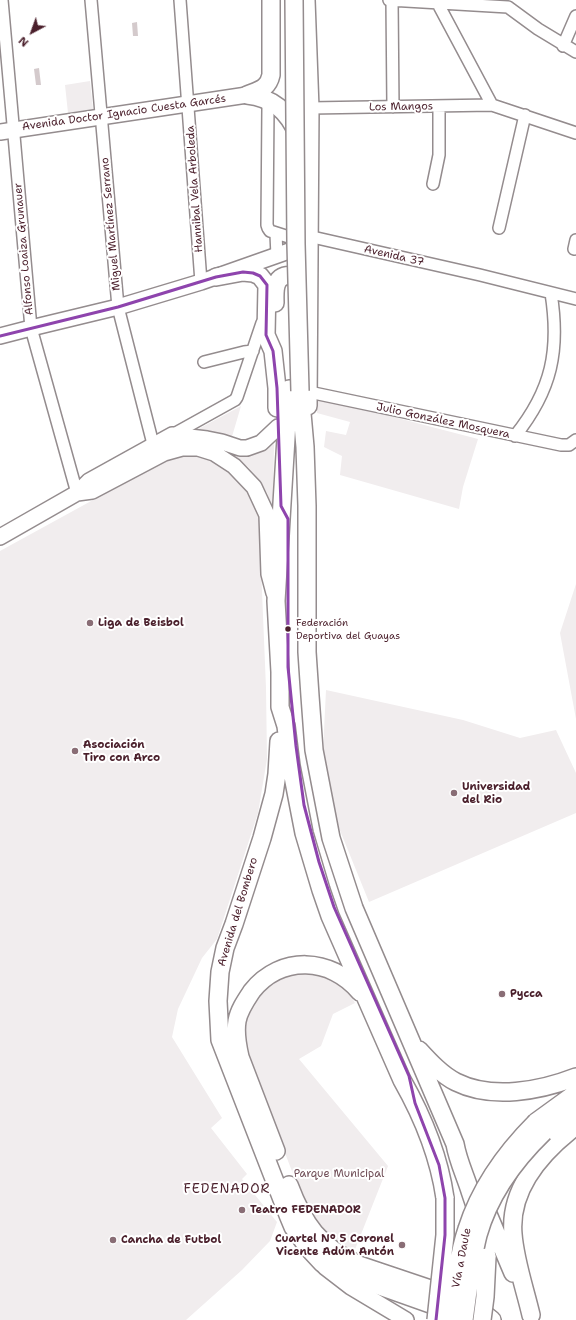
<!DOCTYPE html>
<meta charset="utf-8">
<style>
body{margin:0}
#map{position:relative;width:576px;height:1320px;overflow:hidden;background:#fff;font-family:"Shantell Sans",sans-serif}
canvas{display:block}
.north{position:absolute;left:12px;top:12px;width:40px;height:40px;-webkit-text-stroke:3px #fff;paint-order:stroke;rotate:221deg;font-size:11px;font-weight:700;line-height:16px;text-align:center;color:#4a1f2b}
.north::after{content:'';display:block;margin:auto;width:14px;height:18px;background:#4a1f2b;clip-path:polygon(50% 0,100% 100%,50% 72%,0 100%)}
</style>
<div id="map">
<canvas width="576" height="1320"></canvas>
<div class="north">N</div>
</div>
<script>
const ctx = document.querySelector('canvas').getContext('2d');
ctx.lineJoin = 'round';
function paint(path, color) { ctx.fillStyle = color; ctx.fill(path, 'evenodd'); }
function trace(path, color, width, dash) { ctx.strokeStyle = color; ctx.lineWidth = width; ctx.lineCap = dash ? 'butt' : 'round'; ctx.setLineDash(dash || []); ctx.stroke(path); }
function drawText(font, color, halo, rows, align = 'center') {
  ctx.font = font + ' "Shantell Sans",sans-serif'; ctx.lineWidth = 4; ctx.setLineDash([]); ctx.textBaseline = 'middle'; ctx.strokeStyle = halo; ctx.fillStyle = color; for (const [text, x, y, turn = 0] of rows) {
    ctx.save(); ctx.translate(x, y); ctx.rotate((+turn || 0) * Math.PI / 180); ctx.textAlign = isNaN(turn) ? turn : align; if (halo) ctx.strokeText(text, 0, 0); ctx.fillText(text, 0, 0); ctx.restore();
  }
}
paint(new Path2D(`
 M90,81L93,109L68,113L65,85Z
 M317,397L478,439L463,487L459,509L340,475L342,456L324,447L326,431L346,435L350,422L317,413Z
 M241,406L231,440L191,433Z
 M274,444L273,511L267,493L259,480L248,467L223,450L247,454L261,452Z
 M197,454L228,470L242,481L252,498L259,519L266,688L267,759L258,813L217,939L202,958L178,1009L172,1037L222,1118L211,1128L247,1174L242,1179L277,1222L270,1241L242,1270L186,1320H0V551L175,455Z
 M576,584V719L560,633Z
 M326,690L463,720L520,738L556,730L576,773V813L369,902L339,828L323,751Z
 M299,973L325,976L348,991L355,1003L333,1014L321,1046L299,1059L388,1166L354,1252L324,1235L306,1208L243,1043L245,1023L256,1000L275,981Z`), '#f1edee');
paint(new Path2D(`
 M137,22L138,36H133L132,23Z
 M39,68L41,85H36L34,69Z`), '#d4cacc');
const street = new Path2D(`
 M2,0L31,328L77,493
 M91,0L118,307L153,444
 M180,0L201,282
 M389,0L508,7L538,29L576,52
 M392,0L393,107
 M437,2L492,105L576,133
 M563,46L576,16
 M268,107L267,225L268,228L270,231L292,238
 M310,108L492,105
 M433,184L439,155V106
 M499,228L525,115
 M276,234L277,256
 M308,236L480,275L576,299
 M574,249L576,240
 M204,362L244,352L253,351
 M309,392L561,445H569L576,440
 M172,435L235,400L237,397L262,323
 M515,436C552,390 560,350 551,293`);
const secondary = new Path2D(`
 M0,132L247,95
 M0,336L31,328L118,307L201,282L289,251L304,239
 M77,493L92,491L164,453L182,448H198L214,453L234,466L254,487L267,515L269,574L274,593
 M0,537L77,493L89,481L172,435L207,439L222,442L240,448H247L261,443L278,427
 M325,1267L351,1287L406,1320`);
const primary = new Path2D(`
 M306,0L310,108L308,406
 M247,95C259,90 268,89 271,75V0
 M247,95C273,98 288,111 298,135
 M216,277L243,272L253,273L260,276L267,285L266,335L273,351L277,388V408
 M275,303C275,297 274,287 278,281C284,271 302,276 308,285
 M289,389L276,601L280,672V707L286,726L291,766L304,833L321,890L330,916L402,1080C423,1117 439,1156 445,1198
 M300,391L305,447L307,506V652L310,696L314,750L331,838L354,908L455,1144C458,1161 465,1175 470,1191C478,1213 484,1234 487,1257
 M279,741L277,774L274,794L262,838L234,924L225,948L220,972L218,1001L220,1040L288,1215L293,1227L309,1249L322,1263L357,1278L450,1311
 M419,1050C430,1062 442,1075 456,1082C492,1100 540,1091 576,1077
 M536,1122L576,1093
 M544,1132L556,1122L576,1109
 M276,1151L240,1057C237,1044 235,1033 237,1021C239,1010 246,1000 252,991C281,955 331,957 360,992
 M289,1185C304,1225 319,1246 359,1265L463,1300L477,1308L492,1320
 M485,1207L513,1273
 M531,1315C525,1289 515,1261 513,1234C509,1188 542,1152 576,1126`);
trace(street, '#948c8e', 14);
trace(secondary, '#948c8e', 18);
trace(primary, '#948c8e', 20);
trace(street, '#fff', 11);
trace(secondary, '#fff', 15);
trace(primary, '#fff', 17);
const primaryBridge = new Path2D(`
 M294,0L296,244L300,391
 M436,1320L445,1235V1198
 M452,1320C455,1290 457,1258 467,1229C480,1188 505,1153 536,1122
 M464,1320C468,1292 471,1263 478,1235C489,1196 515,1160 544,1132
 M482,1320L485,1297L487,1257`);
trace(primaryBridge, '#948c8e', 20, []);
trace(primaryBridge, '#fff', 17);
trace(new Path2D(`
 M0,336L118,307L216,277L243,272L253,273L260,276L267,285L266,335L273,351L277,388L281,506L288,519V667L296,746L304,805L319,862L334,907L409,1076L415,1103L439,1165L445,1198V1235L436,1320`), '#8e44ad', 3);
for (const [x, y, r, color] of [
 [90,623,4,"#896d75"],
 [288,629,3.5,"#4a1f2b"],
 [75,751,4,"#896d75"],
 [454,793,4,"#896d75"],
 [502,994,4,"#896d75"],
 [242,1210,4,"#896d75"],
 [113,1240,4,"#896d75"],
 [402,1245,4,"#896d75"]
]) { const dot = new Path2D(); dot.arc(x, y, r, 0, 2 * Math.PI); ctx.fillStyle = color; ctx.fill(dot); trace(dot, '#fff', 1.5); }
drawText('10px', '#4a1f2b', '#fff', [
 ["Federación",296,623],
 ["Deportiva del Guayas",296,636]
], 'left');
drawText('11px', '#4a1f2b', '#fff', [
 ["Los Mangos",401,107,-1],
 ["Avenida Doctor Ignacio Cuesta Garcés",124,113,-8],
 ["Hannibal Vela Arboleda",195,189,-94],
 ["Miguel Martínez Serrano",111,224,-95],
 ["Alfonso Loaiza Grunauer",24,249,-95],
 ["Avenida 37",394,256,13],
 ["Julio González Mosquera",443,421,12],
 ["Avenida del Bombero",238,912,-73],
 ["Vía a Daule",462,1258,-79]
]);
drawText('bold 11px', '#4a1f2b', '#fff', [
 ["Liga de Beisbol",98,623],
 ["Asociación",83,745],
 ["Tiro con Arco",83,758],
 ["Universidad",462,787],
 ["del Rio",462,800],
 ["Pycca",510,994],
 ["Teatro FEDENADOR",250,1210],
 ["Cuartel Nº 5 Coronel",394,1239,"right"],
 ["Vicente Adúm Antón",394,1252,"right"],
 ["Cancha de Futbol",121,1240]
], 'left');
drawText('11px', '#714f58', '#fff', [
 ["Parque Municipal",339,1174]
]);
ctx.letterSpacing = '1px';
drawText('13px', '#4a1f2b', '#fff', [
 ["FEDENADOR",227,1190]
]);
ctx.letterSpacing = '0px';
</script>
